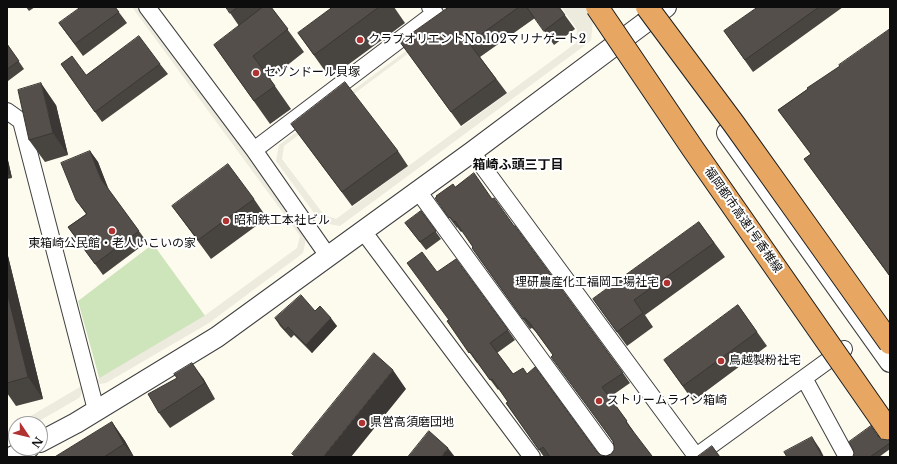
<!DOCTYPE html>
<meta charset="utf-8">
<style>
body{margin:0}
#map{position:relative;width:897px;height:464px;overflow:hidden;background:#fdfbee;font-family:"Libre Baskerville",serif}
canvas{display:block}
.frame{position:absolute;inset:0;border:8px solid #0d0d0d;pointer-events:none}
.north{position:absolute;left:8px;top:416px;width:40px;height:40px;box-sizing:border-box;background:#fff;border:1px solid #9e9e9e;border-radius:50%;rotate:125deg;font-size:11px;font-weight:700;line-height:16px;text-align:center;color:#0d0d0d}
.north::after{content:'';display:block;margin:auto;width:14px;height:18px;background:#b03331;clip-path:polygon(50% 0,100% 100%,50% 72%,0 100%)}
</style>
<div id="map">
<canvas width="897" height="464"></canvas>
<div class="frame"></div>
<div class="north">N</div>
</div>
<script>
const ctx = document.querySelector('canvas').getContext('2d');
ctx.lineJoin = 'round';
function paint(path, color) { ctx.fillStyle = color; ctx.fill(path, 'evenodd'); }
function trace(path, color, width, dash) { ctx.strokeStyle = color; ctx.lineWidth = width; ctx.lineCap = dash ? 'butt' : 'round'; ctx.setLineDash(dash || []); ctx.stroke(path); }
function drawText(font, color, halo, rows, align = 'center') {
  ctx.font = font + ' "Libre Baskerville","Noto Sans JP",serif'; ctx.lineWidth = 4; ctx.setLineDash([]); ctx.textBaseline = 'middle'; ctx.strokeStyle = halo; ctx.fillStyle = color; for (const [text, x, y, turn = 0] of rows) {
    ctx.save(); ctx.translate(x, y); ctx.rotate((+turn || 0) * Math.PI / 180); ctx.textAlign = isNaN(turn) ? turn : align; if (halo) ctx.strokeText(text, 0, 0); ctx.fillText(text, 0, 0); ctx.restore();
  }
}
paint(new Path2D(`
 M153,244L206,317L100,381L78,301Z`), '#cee5bb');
paint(new Path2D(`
 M132,7H140L306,233V239L303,253L209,323L106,383L100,384L96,380L204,316L297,248L300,236Z
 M439,7H443L453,20L284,146L282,159L324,215L336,219L576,43L577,29L561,7H587L593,20L591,40L588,43L340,226L324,223L320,221L276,161L279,145L448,20Z
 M80,387L82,389L81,395L79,398L34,424H17Z`), '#edeade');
const minor = new Path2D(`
 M147,7L254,150L328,256
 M7,111L21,121L96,410
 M254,150L435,13L430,7
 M472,152L696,456
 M418,191L612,457
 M363,231L532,457
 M804,378L847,457
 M695,457L844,349`);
const tertiary = new Path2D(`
 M727,133L890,362
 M40,442L76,423L217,337L472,152L666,7
 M12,457L29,448`);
trace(minor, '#404040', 18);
trace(tertiary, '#404040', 22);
trace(minor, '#fff', 16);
trace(tertiary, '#fff', 20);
const motorwayBridge = new Path2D(`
 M597,7L693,149L890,432
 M647,7L734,124L789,201L890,343`);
trace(motorwayBridge, '#1e1e1e', 24, []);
trace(motorwayBridge, '#e7a762', 22);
paint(new Path2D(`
 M26,7H35L29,11Z
 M115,7L127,23L83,56L59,23Z
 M226,7H271L304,52L270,79L291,109L270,124L214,45L239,26Z
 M333,7H394L405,23L330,78L298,33Z
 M449,7H559L575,29L554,45L535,18L480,57L507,93L461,126L400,42Z
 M758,7H843L753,72L724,31Z
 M890,29V277L804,159L811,154L778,110L840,66Z
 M7,44L24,69L8,81L7,79Z
 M61,64L86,75L160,64L168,74L102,122Z
 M56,105L68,155L45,162L29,140Z
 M291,124L398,151L408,166L352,206Z
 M90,151L98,162L108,189L147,242L103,275L68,227L86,214L76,200Z
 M7,156L12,178L7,179Z
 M455,187L492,199L514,226L623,373L630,383L610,397L634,432H633L652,457H544L506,403L508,402L499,389L498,390L477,362V363L447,321L449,320L437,272L508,330L515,340L497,353L513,374H527L597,452L601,455L606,456L611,454L614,450V446L613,442L553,355L536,332L532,328L530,329L479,258L473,247L463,231L461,232L457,227V228L442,208L437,197Z
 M254,199L267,218L211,259L172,206Z
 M421,211L441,239L426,250L405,223Z
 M699,222L725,257L645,315L653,327L627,346L593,299Z
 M7,252L43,399L16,406L7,393Z
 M738,305L767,346L693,401L664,360Z
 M315,311L337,326L312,353L294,335L291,338L280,326L275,318Z
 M203,378L215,399L170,428L159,413Z
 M112,422L125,441L134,457H55Z
 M877,435L881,439L888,440L890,439V449L879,457H853Z`), '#484440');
paint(new Path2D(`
 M41,83L56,105L68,155L53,133Z
 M90,151L98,162L109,190L101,179Z
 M7,156L12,178L9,174L7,165Z
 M7,252L43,399L28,377L7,292Z
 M331,318L337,326L312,353L306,345Z
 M192,363L203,378L215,399L205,383Z
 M393,370L406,389L351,457H323Z
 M112,422L125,441L134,457L124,444Z
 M812,437L820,449L824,457H822Z
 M448,448L455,457H441Z`), '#3b3734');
const building = new Path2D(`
 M81,7H115L119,12L75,44L59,23Z
 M226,7H238L230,13Z
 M263,7H271L288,29L253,56L275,86L254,101L214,45Z
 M333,7H379L314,55L298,33Z
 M449,7H519L469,43L496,79L451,112L400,42Z
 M527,7H559L565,15L544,31Z
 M758,7H819L745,60L724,31Z
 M890,29V276L804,159L811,154L778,110L808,89L807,88L840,66L839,65Z
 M139,36L160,64L95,112L61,64L72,56L86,75Z
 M7,44L19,61L7,69Z
 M345,82L398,151L342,192L291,124Z
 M41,83L53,133L29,140L18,90Z
 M90,151L101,179L139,231L95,264L68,227L87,214L76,200L61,163Z
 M228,164L254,199L198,240L172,206Z
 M7,165L9,174H7Z
 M474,173L492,199L494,198L514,226H515L623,373L602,387L627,421L626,422L652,456L651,457H550L543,447L539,450L506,403L508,402L492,379L490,380L470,352L469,353L447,321L449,320L407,263L422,252L437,272L456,259L508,330L490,343L513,374L523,368L527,374L535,367L597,452L601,455L606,456L611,454L614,450V446L613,441L551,357L553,355L529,322L525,318L523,319L472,248L473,247L455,221L454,222L450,217L449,218L435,198L437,197L436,196L453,184L455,187Z
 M421,211L436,231L420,242L405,223Z
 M699,222L714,243L634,300L643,313L617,332L593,299Z
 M7,292L28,377L7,383Z
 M301,295L315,311L320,306L331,318L306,345L288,327L285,330L275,318Z
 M738,305L757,332L683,386L664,360Z
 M374,353L393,370L323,457H296L292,454Z
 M192,363L205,383L159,413L148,394L177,378L174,374Z
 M112,422L124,444L104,457H55Z
 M871,426L877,435L881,439L888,440L890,439V443L870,457H853V456L854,453L853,449L849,442Z
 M429,431L448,448L441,457H408Z
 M812,437L822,457H787L784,452Z
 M712,446L720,457H697Z`);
paint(building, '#544f4a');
trace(building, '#3b3734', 1);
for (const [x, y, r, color] of [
 [360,40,4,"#b03331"],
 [256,73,4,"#b03331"],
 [226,221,4,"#b03331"],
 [112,231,4,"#b03331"],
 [667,283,4,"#b03331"],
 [721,361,4,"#b03331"],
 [599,401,4,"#b03331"],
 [362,423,4,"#b03331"]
]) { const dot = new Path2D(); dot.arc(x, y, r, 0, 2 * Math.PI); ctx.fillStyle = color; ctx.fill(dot); trace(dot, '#fff', 1.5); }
drawText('12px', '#0d0d0d', '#fff', [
 ["クラブオリエントNo.102マリナゲート2",368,40],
 ["セゾンドール貝塚",264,73],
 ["昭和鉄工本社ビル",234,221],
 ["東箱崎公民館・老人いこいの家",112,244,"center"],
 ["理研農産化工福岡工場社宅",659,283,"right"],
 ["鳥越製粉社宅",729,361],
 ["ストリームライン箱崎",607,401],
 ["県営高須磨団地",370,423]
], 'left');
drawText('12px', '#0d0d0d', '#fff', [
 ["福岡都市高速1号香椎線",743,220,55]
]);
drawText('bold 13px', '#0d0d0d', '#fff', [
 ["箱崎ふ頭三丁目",518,165]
]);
</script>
